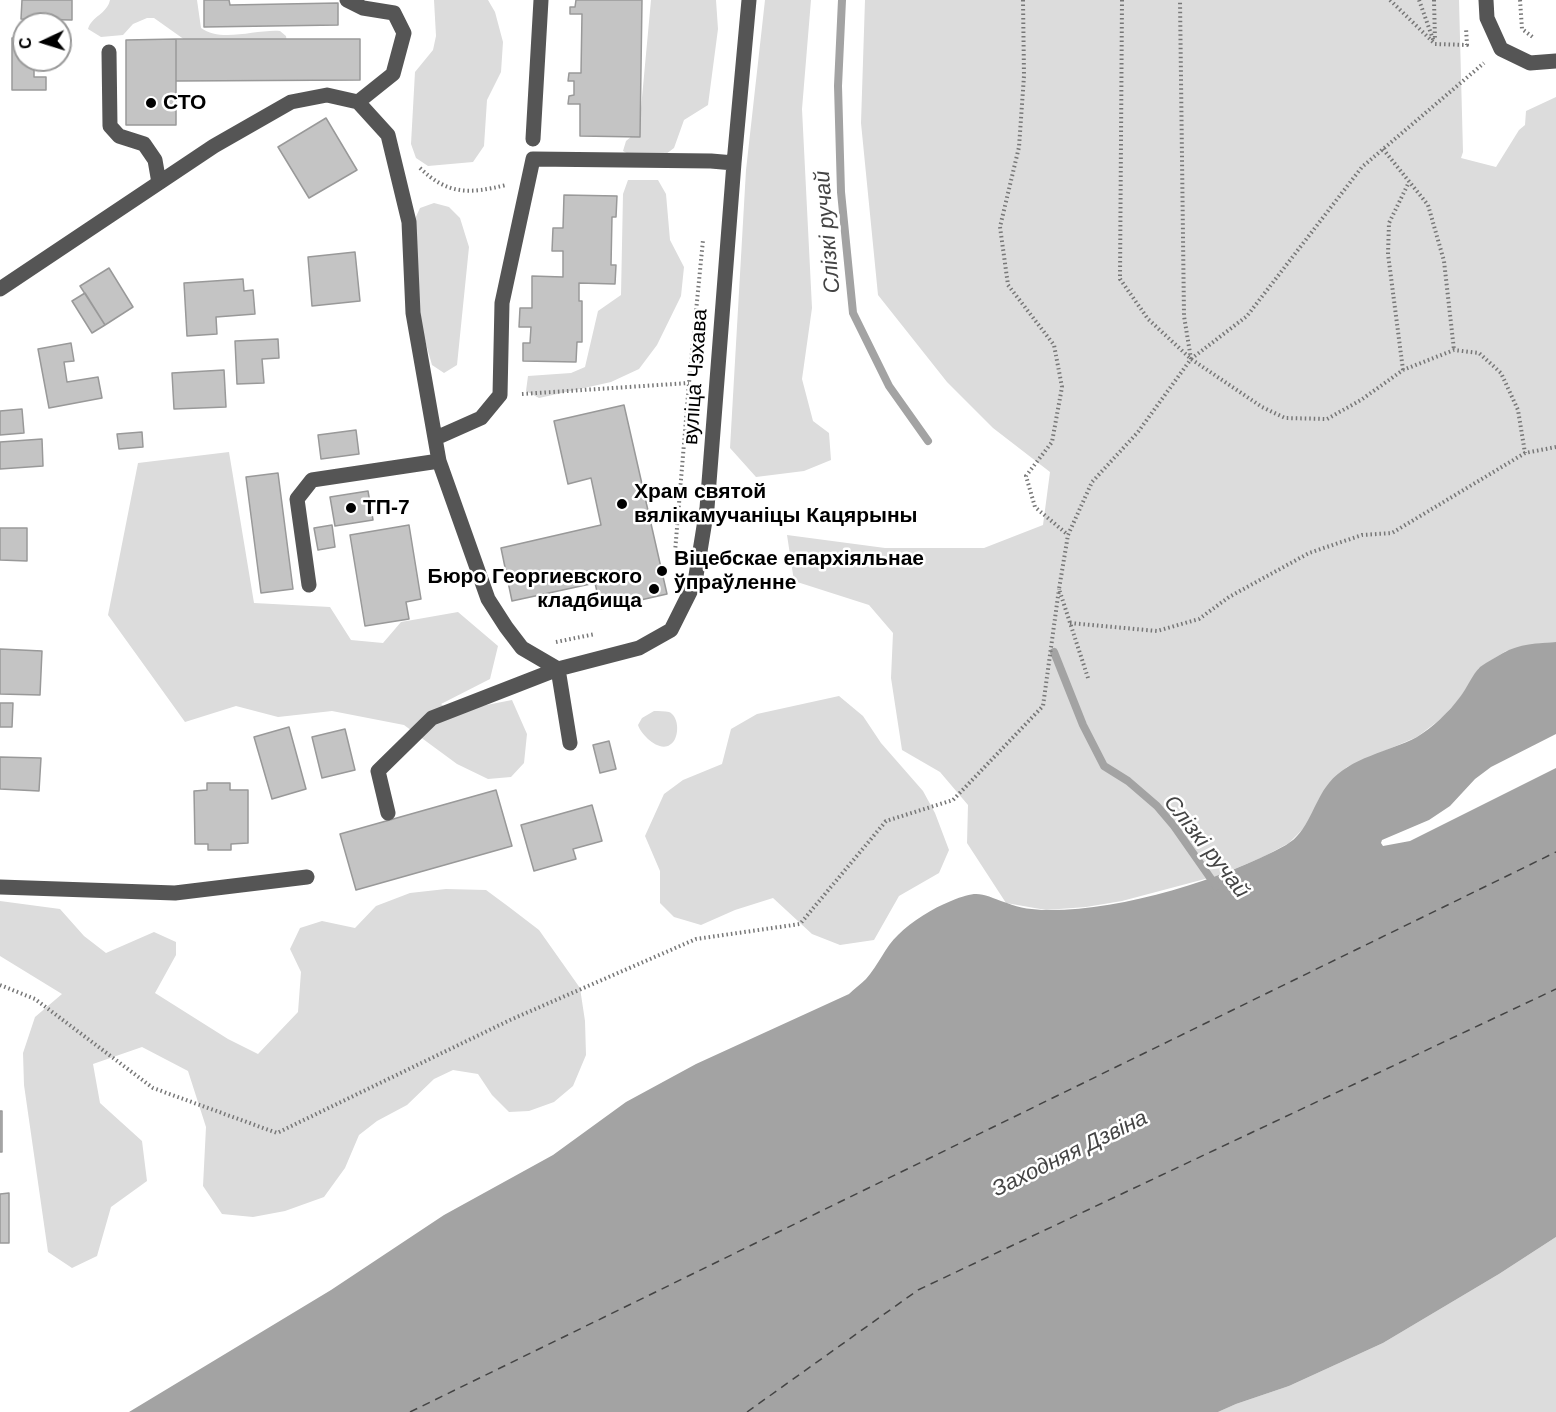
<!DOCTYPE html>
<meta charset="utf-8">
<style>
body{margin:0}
#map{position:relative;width:1556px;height:1412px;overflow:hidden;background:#fff;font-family:Arial,sans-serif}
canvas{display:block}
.north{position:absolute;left:12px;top:12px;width:60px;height:60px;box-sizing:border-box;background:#fff;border:2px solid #999;border-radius:50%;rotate:266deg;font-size:16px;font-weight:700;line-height:24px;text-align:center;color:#000}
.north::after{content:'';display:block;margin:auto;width:21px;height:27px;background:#000;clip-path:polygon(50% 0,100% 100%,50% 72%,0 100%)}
</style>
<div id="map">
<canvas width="1556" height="1412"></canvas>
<div class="north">С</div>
</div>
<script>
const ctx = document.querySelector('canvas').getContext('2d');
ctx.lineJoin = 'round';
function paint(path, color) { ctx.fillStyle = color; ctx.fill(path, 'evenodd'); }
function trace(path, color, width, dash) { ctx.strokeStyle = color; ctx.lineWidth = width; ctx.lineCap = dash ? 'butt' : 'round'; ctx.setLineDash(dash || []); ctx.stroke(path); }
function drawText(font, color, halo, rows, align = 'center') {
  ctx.font = font + ' Arial,sans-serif'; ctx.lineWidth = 5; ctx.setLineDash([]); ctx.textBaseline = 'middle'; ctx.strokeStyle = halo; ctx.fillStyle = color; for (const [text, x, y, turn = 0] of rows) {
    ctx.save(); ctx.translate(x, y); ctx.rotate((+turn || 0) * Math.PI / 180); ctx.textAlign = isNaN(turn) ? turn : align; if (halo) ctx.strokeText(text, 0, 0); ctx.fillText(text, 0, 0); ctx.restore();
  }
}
paint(new Path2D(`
 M110,0H197L201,28C221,43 257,29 280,31L286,36L288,51L185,40L154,18H147L133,24L123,35L101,37L88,29C92,16 107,14 110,0Z
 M434,0H488L495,12L503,42L501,72L487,100L484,146L473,162L428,166L416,158L411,144L415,72L433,50L436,36Z
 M651,0H716L718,29L708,105L684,120L674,148L662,157L636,158L623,151L626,141L639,130Z
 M765,0H811L802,109L812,308L802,379L813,421L829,433L831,460L804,471L756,477L730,448L746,170Z
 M865,0H1459L1463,152L1461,158L1496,167L1519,130L1525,125L1526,111L1556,97V642L1535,644L1506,651L1479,668L1460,698L1442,718L1417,737L1347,767L1319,799L1307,825L1289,843L1263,857L1220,875L1122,901L1086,907L1046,910L1006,903L967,843L968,805L940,772L902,750L891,678L893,633L869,605L794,581L787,535L885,548H984L1043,525L1050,472L993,428L947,382L878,295L861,123Z
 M628,180H658L666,194L670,240L684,267L681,296L657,345L639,369L611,382L539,398L526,391L528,376L571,373L585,367L598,311L621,295L623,194Z
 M434,203L449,207L460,218L469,247L457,365L444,373L432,365L420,323L414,221L420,208Z
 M229,452L254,603L330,607L351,640L383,643L401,622L458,612L498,646L490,679L441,704L451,712L512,700L527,734L524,763L511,777L488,779L457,764L404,725L332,711L278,717L236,706L185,722L108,615L138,463Z
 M839,696L863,716L881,743L923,791L935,813L949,850L939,873L899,896L874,940L840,945L812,934L773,898L735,910L701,925L674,917L660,903V871L645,836L664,794L683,780L722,764L731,729L757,714Z
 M654,711C659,711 665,711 669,712C678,716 679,731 675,739C665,758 642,737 638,725L642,718Z
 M446,889L486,890L509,907L539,930L580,988L585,1021L586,1055L573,1086L554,1102L529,1111L509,1112L492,1095L478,1074L453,1070L434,1079L407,1105L377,1121L359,1135L345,1168L324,1197L285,1211L253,1217L222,1214L203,1186L206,1127L188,1071L142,1047L93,1064L100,1103L142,1141L147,1181L111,1207L97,1256L72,1268L48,1252L24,1085L23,1053L35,1017L62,994L0,956V901L60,909L84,936L106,953L154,932L176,942V955L155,993L228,1039L258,1054L298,1012L301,972L290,949L300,928L322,921L355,928L376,906L410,893Z
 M1556,1237V1412H1218L1236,1404L1289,1386L1383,1343L1499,1274Z`), '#dcdcdc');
paint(new Path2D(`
 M1556,642V734L1491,767L1475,779L1450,806L1429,820L1382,840L1381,843L1383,846L1410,841L1556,768V1237L1499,1274L1383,1343L1289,1386L1236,1404L1218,1412H129L331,1290L444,1215L553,1155L626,1102L696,1064L849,994C854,989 861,984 866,979C878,966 885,947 898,935C912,921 933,908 951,901C979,889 981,894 1007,903C1019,908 1034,910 1047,910C1120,911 1222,880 1286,845C1309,832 1313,802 1329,783C1350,757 1389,752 1417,737C1433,727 1449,712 1460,697C1467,688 1472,675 1480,667C1487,662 1496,657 1503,653C1518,644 1539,643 1556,642Z`), '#a3a3a3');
trace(new Path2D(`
 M842,0L838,86L841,192L853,313L889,386L928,441
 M1054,652L1083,725L1104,766L1128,781L1157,806L1174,826L1216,886`), '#a3a3a3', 8);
trace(new Path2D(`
 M410,1412L1556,852
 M747,1412L918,1290L1556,989`), '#444', 1.5, [8, 6]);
const building = new Path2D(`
 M22,0H72V20L21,19Z
 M204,0H229L230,5L338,3V25L204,27Z
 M576,0H642L640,137L580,136V104H568L569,96L574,95V81H568L569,73H581L582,14H570V7H575Z
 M12,38L24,39V60H34V77H46V90H12Z
 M176,39V125H126V40Z
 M176,39H360V80L176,81Z
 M326,118L357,170L309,198L278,147Z
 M564,195L617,196L616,217H612L611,265H616L615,284L579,283V301H582V342H577L576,362L523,361V343H530L531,327H519L520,308H532V276L563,277V251H552L553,228H563Z
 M355,252L360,301L312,306L308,257Z
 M109,268L133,307L105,325L80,286Z
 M243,279L244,291L253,290L255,314L216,317L217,334L187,336L184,283Z
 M85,293L105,325L92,333L72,301Z
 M278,339L279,358L262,359L264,383L237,384L235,341Z
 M71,343L74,361L64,362L67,382L98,377L102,398L49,408L38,349Z
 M224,370L226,407L174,409L172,373Z
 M624,405L667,594L601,609L595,583L512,601L501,548L601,525L591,478L568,484L554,421Z
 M22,409L24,433L0,435V411Z
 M356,430L359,454L321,459L318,435Z
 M142,432L143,447L119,449L117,434Z
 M42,439L43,466L0,469V442Z
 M278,473L293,589L261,593L246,477Z
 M368,491L373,520L335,526L330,497Z
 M332,525L335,547L318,550L314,528Z
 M409,525L421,599L406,602L409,619L365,626L350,535Z
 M0,528H27V561L0,560Z
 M0,649L42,651L40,695L0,694Z
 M0,703H13L12,727H0Z
 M289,727L306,789L272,799L254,737Z
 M345,729L355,770L322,778L312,737Z
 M609,741L616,769L600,773L593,745Z
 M0,757L41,758L39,791L0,789Z
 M207,783H230V790H248V843L231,844V850H208V844H195L194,791L207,790Z
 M496,790L512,846L356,890L340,834Z
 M592,805L602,841L573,849L576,859L534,871L521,825Z
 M0,1111H2V1152H0Z
 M9,1193V1243H0V1194Z`);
paint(building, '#c4c4c4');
trace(building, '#999', 1.5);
trace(new Path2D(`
 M1023,0L1024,76L1019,147L1000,227L1008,285L1054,345L1062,387L1052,442L1026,476L1035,507L1068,535
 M1122,0L1120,279L1148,319L1191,359L1262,407L1285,418L1327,419L1361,400L1403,370L1454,350L1479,353L1501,373L1518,410L1525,453
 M1390,0L1435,44L1467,45L1466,28
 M1419,0L1434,42
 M1434,0L1435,40
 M1520,0L1522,29L1534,38
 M1383,149L1428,205L1444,261L1454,350
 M420,168C448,195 469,194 506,185
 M1191,359L1247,316L1362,167L1484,63
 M1403,370L1388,254L1389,223L1409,182
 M522,394L689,383
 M675,552L689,383L703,240
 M1070,623L1157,631L1199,619L1229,597L1309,553L1362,535L1392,533L1525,453L1556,447
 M556,642L595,634
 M1088,678L1059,589L1068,535L1092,482L1138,432L1191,359L1184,316L1180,0
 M0,985L35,999L153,1088L277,1133L510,1020L696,939L800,924L886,821L953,800L1043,706L1059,589`), '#777', 4, [1.5, 3]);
trace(new Path2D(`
 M347,0L363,8L394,13L404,33L393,74L358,102
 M1486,0L1487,18L1501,49L1530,63L1556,61
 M109,52L110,126L119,136L144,144L155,160L159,183
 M358,102L388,135L409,222L413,313L439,461L488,599L506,627L522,648L558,669
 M533,139L541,0
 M0,289L214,146L291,102L327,95L358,102
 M436,438L481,418L500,395L502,303L533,159L711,161L734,163
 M309,585L297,499L312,480L439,461
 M558,669L570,743
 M388,813L378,771L432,718L558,669L639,648L671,630L695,582L707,508L734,163L749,0
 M0,887L175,893L307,877`), '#555', 15);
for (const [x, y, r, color] of [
 [151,103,6,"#000"],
 [622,504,6,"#000"],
 [351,508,6,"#000"],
 [662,571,6,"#000"],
 [654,589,6,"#000"]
]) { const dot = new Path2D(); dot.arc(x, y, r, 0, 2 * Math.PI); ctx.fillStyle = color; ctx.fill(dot); trace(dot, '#fff', 2); }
drawText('bold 21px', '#000', '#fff', [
 ["СТО",163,103],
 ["Храм святой",634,492],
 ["вялікамучаніцы Кацярыны",634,516],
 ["ТП-7",363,508],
 ["Віцебскае епархіяльнае",674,559],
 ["ўпраўленне",674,583],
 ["Бюро Георгиевского",642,577,"right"],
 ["кладбища",642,601,"right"]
], 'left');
drawText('21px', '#000', '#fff', [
 ["вуліца Чэхава",696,377,-86]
]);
drawText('italic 22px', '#444', '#fff', [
 ["Слізкі ручай",828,232,-95],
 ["Слізкі ручай",1206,847,52],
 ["Заходняя Дзвіна",1070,1154,-26]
]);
</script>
